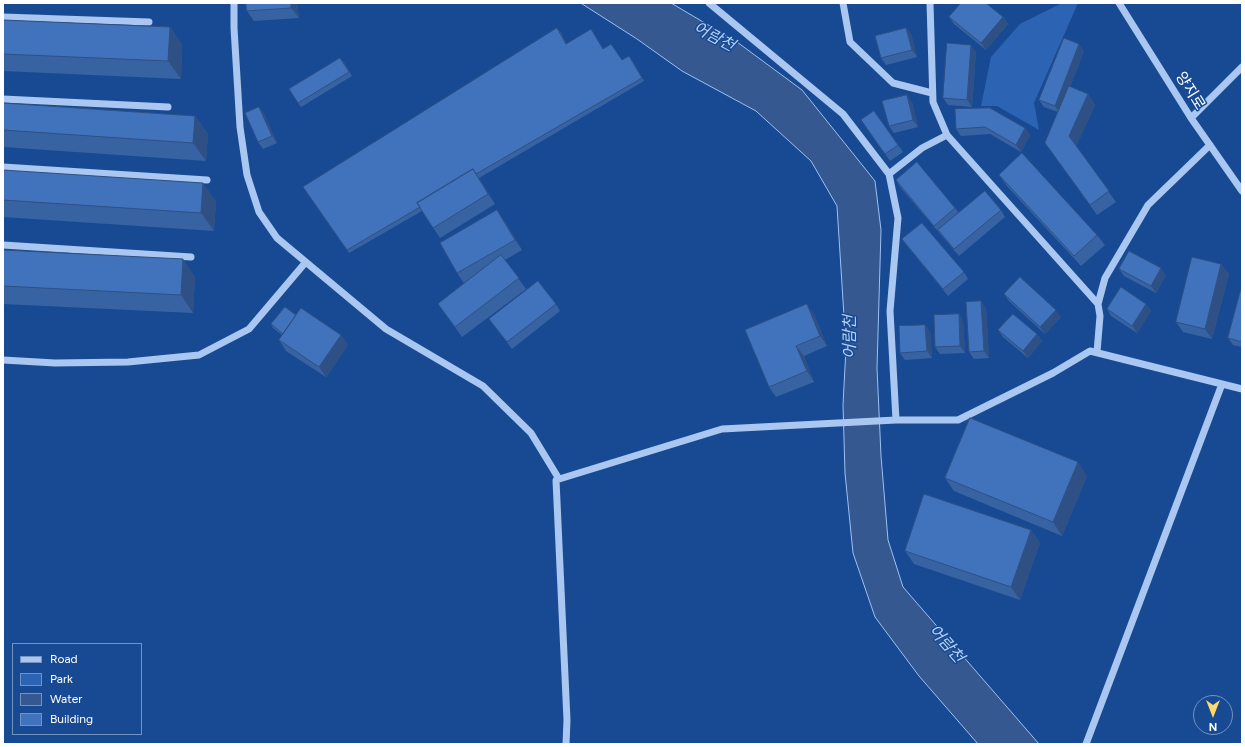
<!DOCTYPE html>
<meta charset="utf-8">
<style>
body{margin:0}
#map{position:relative;width:1245px;height:747px;overflow:hidden;background:#184a94;font-family:Figtree,sans-serif}
canvas{display:block}
.frame{position:absolute;inset:0;border:4px solid #fff;pointer-events:none}
.legend{position:absolute;left:12px;top:643px;width:130px;height:92px;box-sizing:border-box;background:#184a94;border:1px solid #7492bf;margin:0;padding:5px 7px;list-style:none;font-size:12px;color:#fff}
.legend li{display:flex;align-items:center;gap:8px;height:20px}
.legend b{width:20px;border:1px solid #7492bf}
.north{position:absolute;left:1193px;top:695px;width:40px;height:40px;box-sizing:border-box;background:#184a94;border:1px solid #7492bf;border-radius:50%;rotate:180deg;font-size:11px;font-weight:700;line-height:16px;text-align:center;color:#fff}
.north::after{content:'';display:block;margin:auto;width:14px;height:18px;background:#ffd968;clip-path:polygon(50% 0,100% 100%,50% 72%,0 100%)}
</style>
<div id="map">
<canvas width="1245" height="747"></canvas>
<div class="frame"></div>
<ul class="legend">
<li><b style="height:5px;background:#a9c7f0"></b>Road</li>
<li><b style="height:11px;background:#2c63b3"></b>Park</li>
<li><b style="height:11px;background:#34588f"></b>Water</li>
<li><b style="height:11px;background:#4173bc"></b>Building</li>
</ul>
<div class="north">N</div>
</div>
<script>
const ctx = document.querySelector('canvas').getContext('2d');
ctx.lineJoin = 'round';
function paint(path, color) { ctx.fillStyle = color; ctx.fill(path, 'evenodd'); }
function trace(path, color, width, dash) { ctx.strokeStyle = color; ctx.lineWidth = width; ctx.lineCap = dash ? 'butt' : 'round'; ctx.setLineDash(dash || []); ctx.stroke(path); }
function drawText(font, color, halo, rows, align = 'center') {
  ctx.font = font + ' Figtree,"Noto Sans KR",sans-serif'; ctx.lineWidth = 3; ctx.setLineDash([]); ctx.textBaseline = 'middle'; ctx.strokeStyle = halo; ctx.fillStyle = color; for (const [text, x, y, turn = 0] of rows) {
    ctx.save(); ctx.translate(x, y); ctx.rotate((+turn || 0) * Math.PI / 180); ctx.textAlign = isNaN(turn) ? turn : align; if (halo) ctx.strokeText(text, 0, 0); ctx.fillText(text, 0, 0); ctx.restore();
  }
}
paint(new Path2D(`
 M1062,3H1078L1034,103L1039,130L997,106H981L991,57L1020,24Z`), '#2c63b3');
const water = new Path2D(`
 M581,3H671L737,42L802,90L875,181L881,230L877,368L881,456L888,540L903,587L1039,744H978L919,676L875,617L853,553L845,473L843,405L846,348L837,206L811,161L756,111L682,71L637,39Z`);
paint(water, '#34588f');
trace(water, '#9cc1f3', 1);
trace(new Path2D(`
 M234,3V28L240,127L247,175L259,212L277,238L386,329L483,386L531,433L559,479
 M709,3L843,114L889,174L898,218L890,311L896,420
 M843,3L850,42L893,83L932,93
 M930,3L933,102L947,135L1098,304
 M1119,3L1191,118L1242,191
 M3,17L149,22
 M3,99L168,107
 M1191,118L1242,67
 M3,167L207,180
 M889,174L922,148L947,135
 M3,245L191,257
 M1097,352L1100,316L1098,304L1105,278L1148,205L1210,145
 M3,360L55,363L128,362L199,355L249,329L305,263
 M566,744L567,720L556,480L722,429L896,420H958L1053,373L1090,351L1242,389
 M1086,744L1222,384`), '#a9c7f0', 7);
paint(new Path2D(`
 M246,3H297L299,18L254,21L247,11Z
 M949,17H1003L1008,24L986,50L954,24Z
 M3,20L170,27L182,45L181,79L3,71Z
 M906,28L911,34L917,57L886,65L881,58Z
 M560,31L566,43L604,49L622,60H632L644,81L479,178L495,204L440,238L422,211L349,253L303,187Z
 M1084,51L1070,87L1088,94L1095,105L1076,146L1116,202L1097,215L1045,143L1058,112L1044,107L1039,100Z
 M976,52L972,107L948,105L943,98Z
 M343,61L352,76L301,107L298,103Z
 M912,102L918,127L894,133L889,126Z
 M3,103L195,116L208,134L206,161L3,147Z
 M259,107L264,114L277,143L263,149L258,142Z
 M955,109L1025,128L1030,135L1021,152L990,134L961,136L956,129Z
 M874,111L903,152L890,161L861,120Z
 M3,170L216,201L214,231L3,217Z
 M999,175L1097,235L1105,245L1081,266L1006,185Z
 M896,180L955,208L959,213L1001,210L1005,217L959,256L900,187Z
 M504,220L522,250L505,260L526,289L462,337L438,304L464,283L457,273Z
 M902,239L964,272L968,279L948,296L907,246Z
 M3,250L195,277L193,313L3,304Z
 M1221,264L1229,274L1212,339L1183,332L1176,322Z
 M1119,269L1166,275L1156,293L1124,276Z
 M1242,285V347L1233,345L1228,338Z
 M1004,294L1061,317L1045,334L1009,301Z
 M556,304L560,311L512,349L489,319Z
 M1146,304L1151,311L1137,333L1111,316L1107,309Z
 M986,308L989,358L974,359L969,352Z
 M814,314L827,346L804,356L814,382L776,397L769,387Z
 M959,314L963,321L965,353L940,354L935,347Z
 M296,315L341,335L348,345L326,377L286,351L279,340L282,335L273,328L271,324Z
 M925,325L930,332L932,358L905,360L900,353Z
 M998,330L1037,334L1042,341L1028,358L1003,337Z
 M1087,476L1062,536L954,491L945,478Z
 M1031,530L1040,543L1020,600L914,564L905,551Z`), '#3863a2');
paint(new Path2D(`
 M291,3H297L299,18L291,8Z
 M1003,17L1008,24L986,50L981,43Z
 M170,27L182,45L181,79L168,61Z
 M906,28L911,34L917,57L912,50Z
 M1079,44L1084,51L1060,113L1055,106Z
 M971,45L976,52L972,107L967,100Z
 M1088,94L1095,105L1076,147L1069,136Z
 M907,95L912,102L918,127L913,120Z
 M259,107L264,114L277,143L272,136Z
 M195,116L208,134L206,161L193,143Z
 M1025,128L1030,135L1021,152L1016,145Z
 M473,169L480,179L495,204L488,194Z
 M203,183L216,201L214,231L201,213Z
 M497,210L504,220L522,250L515,240Z
 M183,259L195,277L193,313L181,295Z
 M1221,264L1229,274L1212,339L1205,329Z
 M1161,268L1166,275L1156,293L1151,286Z
 M981,301L986,308L989,358L984,351Z
 M807,304L814,314L827,346L820,336Z
 M1146,304L1151,311L1137,333L1132,326Z
 M1056,310L1061,317L1045,334L1040,327Z
 M959,314L963,321L965,353L960,346Z
 M925,325L930,332L932,358L927,351Z
 M1037,334L1042,341L1028,358L1023,351Z
 M341,335L348,345L326,377L319,367Z
 M796,346L804,356L814,382L807,371Z
 M1078,462L1087,476L1062,536L1053,522Z
 M1031,530L1040,543L1020,600L1011,587Z`), '#2e5084');
const building = new Path2D(`
 M246,3H291V8L247,11Z
 M961,3H986L1003,17L981,43L949,17Z
 M3,20L170,27L168,61L3,54Z
 M557,28L566,44L591,29L603,49L611,44L622,60L629,56L642,78L476,174L473,169L417,203L420,207L347,250L303,187Z
 M906,28L912,50L881,58L875,36Z
 M1064,38L1079,44L1055,106L1039,100Z
 M947,43L971,45L967,100L943,98Z
 M340,58L349,72L298,103L289,89Z
 M1069,86L1088,94L1069,136L1109,191L1090,205L1045,143Z
 M907,95L913,120L889,126L882,101Z
 M3,103L195,116L193,143L3,130Z
 M259,107L272,136L258,142L245,113Z
 M990,108L1025,128L1016,145L985,127L956,129L955,109Z
 M874,111L898,145L885,154L861,120Z
 M1022,153L1097,235L1074,256L999,175Z
 M917,162L955,208L934,226L896,180Z
 M473,169L488,194L433,228L417,203Z
 M3,170L203,183L201,213L3,200Z
 M985,191L1001,210L954,249L938,230Z
 M497,210L515,240L457,273L440,243Z
 M922,223L964,272L943,289L902,239Z
 M3,250L183,259L181,295L3,286Z
 M1129,251L1161,268L1151,286L1119,269Z
 M501,255L519,278L455,327L438,304Z
 M1192,257L1221,264L1205,329L1176,322Z
 M1020,277L1056,310L1040,327L1004,294Z
 M538,281L556,304L507,342L489,319Z
 M1242,285V342L1228,338Z
 M1121,287L1146,304L1132,326L1107,309Z
 M981,301L984,351L969,352L966,302Z
 M807,304L820,336L796,346L807,371L769,387L745,330Z
 M285,307L296,315L283,334L271,324Z
 M301,308L341,335L319,367L279,340Z
 M959,314L960,346L935,347L934,315Z
 M1013,314L1037,334L1023,351L998,330Z
 M925,325L927,351L900,353L899,326Z
 M970,418L1078,462L1053,522L945,478Z
 M924,494L1031,530L1011,587L905,551Z`);
paint(building, '#4173bc');
trace(building, '#2e5084', 1);
drawText('15px', '#fff', '#184a94', [
 ["양지로",1190,91,58]
]);
drawText('italic 16px', '#b5d1f7', '#184a94', [
 ["어람천",714,37,28],
 ["어람천",850,337,-90],
 ["어람천",946,644,49]
]);
</script>
